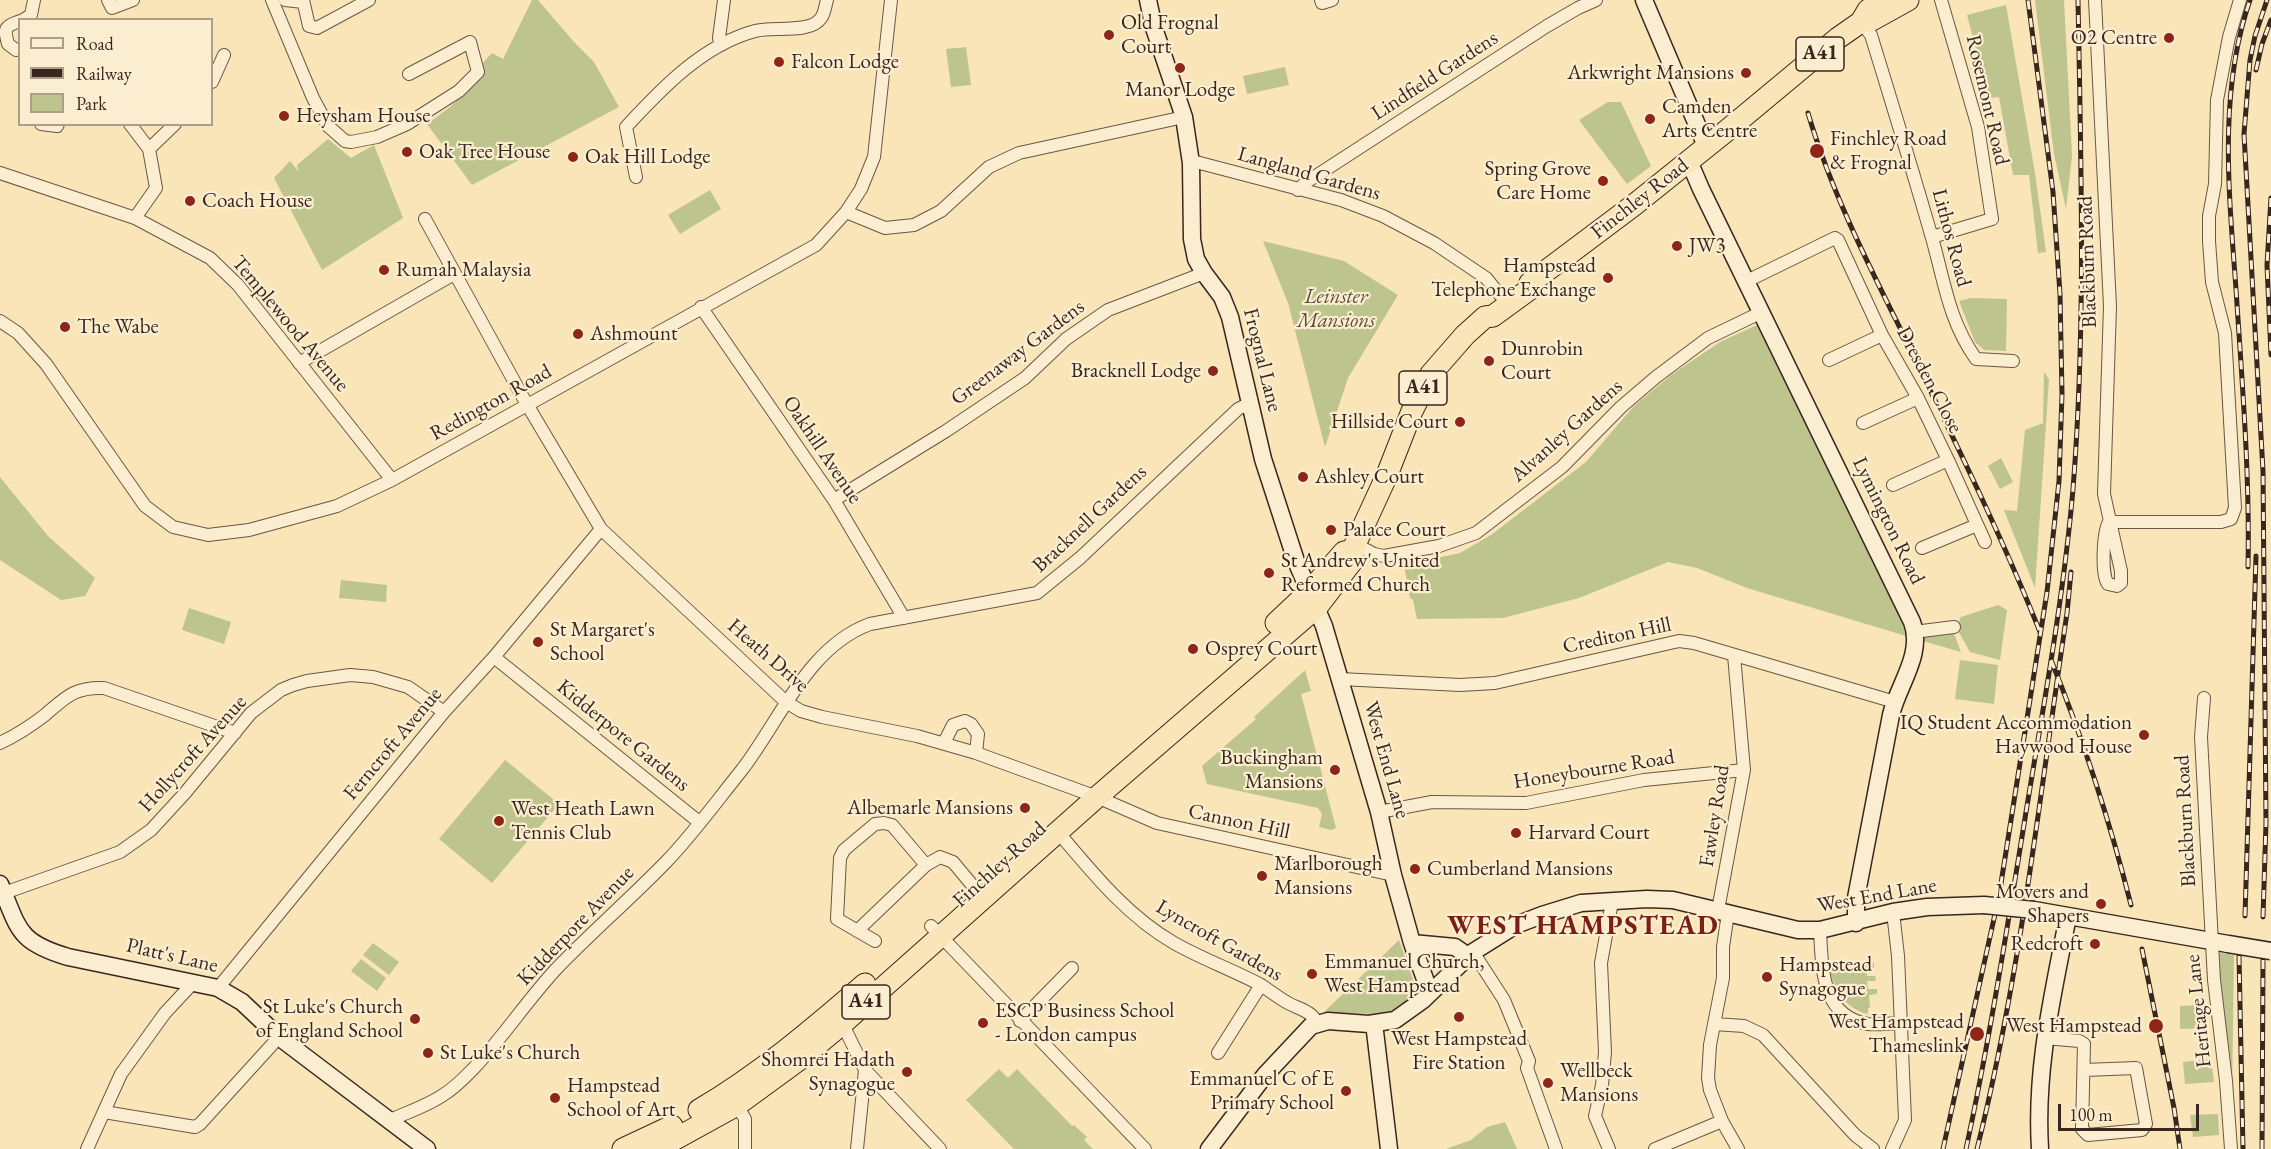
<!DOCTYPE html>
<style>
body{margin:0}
#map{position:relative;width:2271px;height:1149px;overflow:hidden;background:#f9e5b7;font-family:"EB Garamond",serif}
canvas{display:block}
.legend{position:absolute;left:18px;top:18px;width:195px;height:108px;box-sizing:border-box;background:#fbeed0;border:2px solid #ad9e89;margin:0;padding:8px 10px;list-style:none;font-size:18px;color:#39261f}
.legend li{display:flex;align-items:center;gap:12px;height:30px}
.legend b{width:30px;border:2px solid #ad9e89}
.scale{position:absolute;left:2058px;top:1104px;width:141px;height:27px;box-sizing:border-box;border:3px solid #39261f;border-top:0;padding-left:8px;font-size:18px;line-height:21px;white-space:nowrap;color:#39261f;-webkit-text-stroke:4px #fbeed0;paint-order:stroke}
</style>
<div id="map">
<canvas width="2271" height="1149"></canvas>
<ul class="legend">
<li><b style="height:8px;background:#fbeed0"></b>Road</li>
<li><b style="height:8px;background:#39261f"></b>Railway</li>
<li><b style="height:16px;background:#bec48e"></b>Park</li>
</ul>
<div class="scale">100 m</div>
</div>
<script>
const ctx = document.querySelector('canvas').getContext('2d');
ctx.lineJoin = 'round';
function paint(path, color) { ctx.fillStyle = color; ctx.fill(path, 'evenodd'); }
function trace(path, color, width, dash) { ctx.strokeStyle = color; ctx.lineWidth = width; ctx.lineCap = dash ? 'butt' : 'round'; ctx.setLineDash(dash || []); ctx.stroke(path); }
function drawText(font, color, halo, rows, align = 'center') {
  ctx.font = font + ' "EB Garamond",serif'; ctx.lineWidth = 4.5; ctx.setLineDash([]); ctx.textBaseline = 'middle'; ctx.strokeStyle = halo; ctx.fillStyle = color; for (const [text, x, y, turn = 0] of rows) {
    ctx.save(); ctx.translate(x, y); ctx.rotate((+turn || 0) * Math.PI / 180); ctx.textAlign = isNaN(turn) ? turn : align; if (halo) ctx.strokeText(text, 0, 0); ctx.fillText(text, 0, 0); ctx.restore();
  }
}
paint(new Path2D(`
 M532,0H538L574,42L594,62L619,107L472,185L427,124L450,107L476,82L479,67L492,53L503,59Z
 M2035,0H2064L2072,156L2066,209L2054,154Z
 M2006,5L2035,173L2046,252L2038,253L2029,175H2013L1999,97L1989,98L1967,15Z
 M966,47L971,85L951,87L946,49Z
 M1285,67L1289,85L1247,94L1243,76Z
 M1608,102H1621L1651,166L1627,184L1579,120Z
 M328,139L351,158L374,145L403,218L322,270L274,178L290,161L298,171L297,165Z
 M710,190L721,209L680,234L668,215Z
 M1263,241L1344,261L1398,295L1348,378L1325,447L1288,303Z
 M1971,298L2007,299L2006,351L1984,350L1975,342L1959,301Z
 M1757,325L1902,622L1906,636L1747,588L1697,568L1668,562L1579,598L1503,618L1417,619L1413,600L1410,598L1404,565L1460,553L1491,535L1586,462L1633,407L1671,375L1720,342Z
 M2044,372L2049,379L2035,588L2004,510L2017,511L2025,430L2043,423Z
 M2001,458L2013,482L2000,489L1988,466Z
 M0,477L48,536L95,578L85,596L61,600L0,560Z
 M341,580L387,585L386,602L339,598Z
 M1998,605L2007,610L2000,660L1970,652L1956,627L1961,617Z
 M189,608L231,622L224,644L182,630Z
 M1953,631L1961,652L1923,641L1924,636Z
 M1960,660L1998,665L1994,704L1955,699Z
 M1305,670L1311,691L1301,694L1336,828L1331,830L1319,827L1322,814L1318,808L1207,784L1202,766L1256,719L1254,717Z
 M505,760L559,804L492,883L439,839Z
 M1399,940L1416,988L1402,1008L1380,1014L1323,1013Z
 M373,943L399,962L389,975L363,955Z
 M2217,952L2234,955L2232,1094Z
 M361,959L386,978L377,991L351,971Z
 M1874,963V968H1866L1867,976H1875L1876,981H1867L1868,989H1877V994L1869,995L1870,1008H1868V1014C1846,1009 1833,990 1830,969L1849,965L1850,968Z
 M2204,1005L2206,1028L2180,1029V1006Z
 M2211,1059L2214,1082L2185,1084L2183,1062Z
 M999,1069L1008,1078L1017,1069L1072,1126L1074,1125L1087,1137L1084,1140L1093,1149H1014L966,1100Z
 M2218,1114L2219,1135L2193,1137L2190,1115Z
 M1505,1122L1517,1149H1446L1471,1140L1487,1127Z`), '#bec48e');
const street = new Path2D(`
 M108,0L112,8L133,0
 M272,0L313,98L328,126L345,141L351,142L377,137L407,124L459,91L478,72L470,42L409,74
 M285,0L303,2
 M303,0L309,26L317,28L369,0
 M1321,0L1322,3L1332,0
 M2095,0L2110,306L2104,494L2121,571V583L2117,586L2108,584C2101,575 2103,532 2109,522
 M23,20L31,15L34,0
 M1861,22L1871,35C1891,100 1911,165 1930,231C1944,277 1947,318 1976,359L2013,361
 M721,45L719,38L724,0
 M16,50L8,44C4,28 4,27 20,21
 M212,82L224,55
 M41,124L57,126L58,124
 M130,124L149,149L156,188L135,218
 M149,149L175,124
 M1191,163L1196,162L1341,200L1383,216L1434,243L1486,278L1500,295
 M0,173L135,218L210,258L238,285L392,480
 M636,177L626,127C662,88 703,45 755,31C772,26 811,34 821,18C825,13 825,6 827,0
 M1298,190L1305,183L1547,26L1578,8L1596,0
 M846,212L885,228L914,225L941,211L989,167L1019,153L1184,117
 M425,219L525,401L601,529L786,702L801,711L822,717L917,736L976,753L1097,797L1157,823L1393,875
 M1932,237L1992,219L1978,127L1941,0
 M1747,281L1835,238L1838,240L1882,335L1918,398L1948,460L1985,542
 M701,307L834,500L904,618
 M0,321L18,333L46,364L145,506L173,527L208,535L249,530L337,506L392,480L816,245L846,212L861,189L874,157L891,0
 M1829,360L1882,335
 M299,363L454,274
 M1863,423L1918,398
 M1893,485L1948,460
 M834,500L946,431L1025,378L1066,339L1108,310L1204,273
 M2109,522H2221L2231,519L2235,508L2225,333L2212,282L2209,241V216L2215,184L2217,100L2229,37L2240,0
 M1355,544L1374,554L1384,556L1439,546L1476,533L1562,467L1621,407L1656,377L1708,338L1762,312
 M1922,548L1977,525
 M1915,634L1922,631L1954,627
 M494,657L699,822
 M1340,679L1460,685L1495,683L1679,641L1694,643L1895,702
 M2204,698L2201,737L2214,980L2226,1081L2231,1149
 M0,743C15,736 32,725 45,715C66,697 74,687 104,688L235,733
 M944,743L953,725L965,721L971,724L978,734L976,753
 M1379,812L1432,802L1526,803L1644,780L1744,770
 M1058,832C1092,872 1127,916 1174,943C1202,959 1233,970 1261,985C1270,991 1279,998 1288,1003C1299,1009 1312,1011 1317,1023
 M4,893L120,852L151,830L185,793L251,713L281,690L293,685L307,681L350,675L373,677L408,687L444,712
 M1718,910L1744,770L1734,655
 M1728,913L1723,947V978L1710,1045L1708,1078L1710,1090L1722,1121L1738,1149
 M931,926L1145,1149
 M1820,930C1822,967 1821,1017 1868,1024C1878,1025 1890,1023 1901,1023
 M857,931L926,865L940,857L953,862L983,898
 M875,941L837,919L840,858L844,850L875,824L884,823L892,825L926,865
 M1473,952L1504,1000L1529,1061L1527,1068L1556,1149
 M218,988L444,712L494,657L601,529
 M1020,1021L1072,968
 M839,1022L845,1029L865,1070L940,1149
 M1714,1024L1744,1026L1763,1035L1855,1135L1873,1149
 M2045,1038L2079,1041L2084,1044L2082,1129L2088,1135L2142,1130L2146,1124L2136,1068L2084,1070
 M1218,1053L1261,985
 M735,1102L745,1119V1149
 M104,1112L195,1127L200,1124L279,1037
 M390,1120C408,1112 427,1106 443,1095C455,1088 464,1078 474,1068C504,1036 528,999 558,967C593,931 631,898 666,862C693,834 716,802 741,771C780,721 807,647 870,624L1037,593L1080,558L1238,409L1250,403
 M87,1149L121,1074L165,1013L194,982
 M857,1149L865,1070
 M1609,1149L1595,1116L1602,1085L1605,1052L1601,963L1612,902
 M1655,1149L1722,1121
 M1892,1149L1905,1120L1898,956L1893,912`);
const secondary = new Path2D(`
 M1148,0L1154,28L1184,117L1191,163L1192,239L1196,259L1204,273L1222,297L1230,317L1263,459L1296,561L1324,626L1379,812L1393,875L1412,943L1430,993
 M1644,0L1706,146
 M1689,161L1701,189L1912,622C1924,654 1898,685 1891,715L1856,898V923
 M0,884C19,929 17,942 68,957L218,988L242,1002L279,1037L427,1149
 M2034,910L2228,944
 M1412,943L1455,947L1468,956
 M1374,1023L1389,1149
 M1209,1149L1265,1075L1311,1026L1328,1021L1369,1024L1395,1020L1423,1000L1473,952L1516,925L1542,915L1581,903L1647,899L1673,900L1798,930H1820L1893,912L1927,907L1984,905
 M2040,1149C2035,1067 2053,995 2068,916`);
const highway = new Path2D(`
 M1870,21L1908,0
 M1276,623L1309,592L1344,552L1349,551
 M699,1110C760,1074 812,1030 865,984
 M623,1149L672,1126
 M657,1149L737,1105L800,1059L841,1025L1097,797L1317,607L1353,560V549L1387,475L1412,411L1431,374L1465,335L1485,317L1493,316L1530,289V283L1634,205L1725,132L1838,38L1861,22L1868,10L1883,0`);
trace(street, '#695645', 14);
trace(secondary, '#39261f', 19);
trace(highway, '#39261f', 23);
trace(street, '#fbeed0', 12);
trace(secondary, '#fbeed0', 16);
trace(highway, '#f9e5b7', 21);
const rail = new Path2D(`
 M2256,70L2262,44L2271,20
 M1808,113C1830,188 1866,260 1901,330C1949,430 1999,529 2040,632
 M2271,198L2267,265L2271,355
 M2248,567C2250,474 2242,382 2236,289C2229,193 2218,93 2250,0
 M2051,660C2083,739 2110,822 2131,905
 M2245,916L2256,556
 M2263,917L2266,823L2263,471L2244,134L2250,60L2255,36L2267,0
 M2142,949L2174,1108L2180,1149
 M2239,956L2243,1149
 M1943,1149L1999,896L2047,592L2059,481L2062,394L2060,294L2053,192L2028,0
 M1966,1149C1991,1033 2009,916 2028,800C2045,697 2064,593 2073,489C2086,326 2081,163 2078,0
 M1977,1149C2021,973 2040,792 2067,613L2071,572
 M2262,1149L2263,960`);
trace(rail, '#39261f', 5);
trace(rail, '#fbeed0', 3, [9]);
const secondaryBridge = new Path2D(`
 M1984,905L2034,910
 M2228,944L2271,951`);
trace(secondaryBridge, '#39261f', 19, []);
trace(secondaryBridge, '#fbeed0', 16);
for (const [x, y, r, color] of [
 [1109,35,6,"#8f2418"],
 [2169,38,6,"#8f2418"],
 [779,62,6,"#8f2418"],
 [1180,68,6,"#8f2418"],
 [1746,73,6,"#8f2418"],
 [284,116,6,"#8f2418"],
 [1650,119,6,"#8f2418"],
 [1817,151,8,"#8f2418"],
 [407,152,6,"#8f2418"],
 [573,157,6,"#8f2418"],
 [1603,181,6,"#8f2418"],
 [190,201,6,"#8f2418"],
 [1677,246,6,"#8f2418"],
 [384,270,6,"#8f2418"],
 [1608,278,6,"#8f2418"],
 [65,327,6,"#8f2418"],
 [578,334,6,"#8f2418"],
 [1489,361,6,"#8f2418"],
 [1213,371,6,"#8f2418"],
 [1460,422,6,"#8f2418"],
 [1303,477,6,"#8f2418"],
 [1331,530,6,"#8f2418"],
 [1269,573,6,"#8f2418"],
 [538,642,6,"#8f2418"],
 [1193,649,6,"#8f2418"],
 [2144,735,6,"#8f2418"],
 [1335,770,6,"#8f2418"],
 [1025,808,6,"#8f2418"],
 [499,821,6,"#8f2418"],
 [1516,833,6,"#8f2418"],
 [1415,869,6,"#8f2418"],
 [1262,876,6,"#8f2418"],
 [2101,904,6,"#8f2418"],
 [2095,944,6,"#8f2418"],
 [1312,974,6,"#8f2418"],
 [1767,977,6,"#8f2418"],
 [1459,1017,6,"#8f2418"],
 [415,1019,6,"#8f2418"],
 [983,1023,6,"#8f2418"],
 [2156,1026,8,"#8f2418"],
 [1977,1034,8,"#8f2418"],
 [428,1053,6,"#8f2418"],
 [907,1072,6,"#8f2418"],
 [1548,1083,6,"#8f2418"],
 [1346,1091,6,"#8f2418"],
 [555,1098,6,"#8f2418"]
]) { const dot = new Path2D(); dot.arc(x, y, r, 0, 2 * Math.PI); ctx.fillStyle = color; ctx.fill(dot); trace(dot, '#fbeed0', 2); }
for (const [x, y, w] of [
 [1820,54,48],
 [1423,388,48],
 [866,1002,48]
]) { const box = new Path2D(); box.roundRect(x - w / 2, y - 17, w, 34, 4.5); ctx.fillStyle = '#fbeed0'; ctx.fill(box); trace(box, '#39261f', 1.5); }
drawText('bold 20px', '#39261f', null, [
 ["A41",1820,54],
 ["A41",1423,388],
 ["A41",866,1002]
]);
drawText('21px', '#39261f', '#fbeed0', [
 ["Old Frognal",1121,23],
 ["Court",1121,47],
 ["O2 Centre",2157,38,"right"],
 ["Falcon Lodge",791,62],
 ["Arkwright Mansions",1734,73,"right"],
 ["Manor Lodge",1180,90,"center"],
 ["Camden",1662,107],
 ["Arts Centre",1662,131],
 ["Heysham House",296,116],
 ["Finchley Road",1830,139],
 ["& Frognal",1830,163],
 ["Oak Tree House",419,152],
 ["Oak Hill Lodge",585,157],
 ["Spring Grove",1591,169,"right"],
 ["Care Home",1591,193,"right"],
 ["Coach House",202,201],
 ["JW3",1689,246],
 ["Hampstead",1596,266,"right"],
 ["Telephone Exchange",1596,290,"right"],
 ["Rumah Malaysia",396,270],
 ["The Wabe",77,327],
 ["Ashmount",590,334],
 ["Dunrobin",1501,349],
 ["Court",1501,373],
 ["Bracknell Lodge",1201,371,"right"],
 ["Hillside Court",1448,422,"right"],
 ["Ashley Court",1315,477],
 ["Palace Court",1343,530],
 ["St Andrew's United",1281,561],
 ["Reformed Church",1281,585],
 ["St Margaret's",550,630],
 ["School",550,654],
 ["Osprey Court",1205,649],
 ["IQ Student Accommodation",2132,723,"right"],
 ["Haywood House",2132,747,"right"],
 ["Buckingham",1323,758,"right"],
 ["Mansions",1323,782,"right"],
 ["Albemarle Mansions",1013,808,"right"],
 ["West Heath Lawn",511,809],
 ["Tennis Club",511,833],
 ["Harvard Court",1528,833],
 ["Marlborough",1274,864],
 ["Mansions",1274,888],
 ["Cumberland Mansions",1427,869],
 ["Movers and",2089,892,"right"],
 ["Shapers",2089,916,"right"],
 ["Redcroft",2083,944,"right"],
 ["Emmanuel Church,",1324,962],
 ["West Hampstead",1324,986],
 ["Hampstead",1779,965],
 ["Synagogue",1779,989],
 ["St Luke's Church",403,1007,"right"],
 ["of England School",403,1031,"right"],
 ["ESCP Business School",995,1011],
 ["- London campus",995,1035],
 ["West Hampstead",1964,1022,"right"],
 ["Thameslink",1964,1046,"right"],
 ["West Hampstead",2142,1026,"right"],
 ["West Hampstead",1459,1039,"center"],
 ["Fire Station",1459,1063,"center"],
 ["St Luke's Church",440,1053],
 ["Shomrei Hadath",895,1060,"right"],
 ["Synagogue",895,1084,"right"],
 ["Wellbeck",1560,1071],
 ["Mansions",1560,1095],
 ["Emmanuel C of E",1334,1079,"right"],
 ["Primary School",1334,1103,"right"],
 ["Hampstead",567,1086],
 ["School of Art",567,1110]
], 'left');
drawText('21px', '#39261f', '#fbeed0', [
 ["Lindfield Gardens",1435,76,-33],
 ["Rosemont Road",1987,100,77],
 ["Langland Gardens",1309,174,16],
 ["Finchley Road",1640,199,-38],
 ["Lithos Road",1951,238,75],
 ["Blackburn Road",2088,262,-92],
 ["Templewood Avenue",290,324,50],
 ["Greenaway Gardens",1018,353,-37],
 ["Frognal Lane",1262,360,76],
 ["Dresden Close",1929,380,62],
 ["Redington Road",491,403,-29],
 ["Alvanley Gardens",1567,431,-42],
 ["Oakhill Avenue",822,450,56],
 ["Bracknell Gardens",1090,519,-43],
 ["Lymington Road",1888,521,64],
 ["Crediton Hill",1617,636,-12],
 ["Heath Drive",768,656,41],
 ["Kidderpore Gardens",623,736,39],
 ["Ferncroft Avenue",393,744,-50],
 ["Hollycroft Avenue",193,754,-48],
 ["West End Lane",1386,760,74],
 ["Honeybourne Road",1594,770,-9],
 ["Fawley Road",1715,816,-81],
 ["Blackburn Road",2186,821,-93],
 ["Cannon Hill",1239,822,12],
 ["Finchley Road",1000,865,-42],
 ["West End Lane",1877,896,-10],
 ["Kidderpore Avenue",576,926,-46],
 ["Lyncroft Gardens",1219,941,30],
 ["Platt's Lane",172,956,13],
 ["Heritage Lane",2199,1011,-96]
]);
drawText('italic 21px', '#5a4e3b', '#fbeed0', [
 ["Leinster",1336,297],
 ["Mansions",1336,321]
]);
ctx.letterSpacing = '1.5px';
drawText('bold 27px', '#7a1f14', '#fbeed0', [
 ["WEST HAMPSTEAD",1583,927]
]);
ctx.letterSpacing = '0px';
</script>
